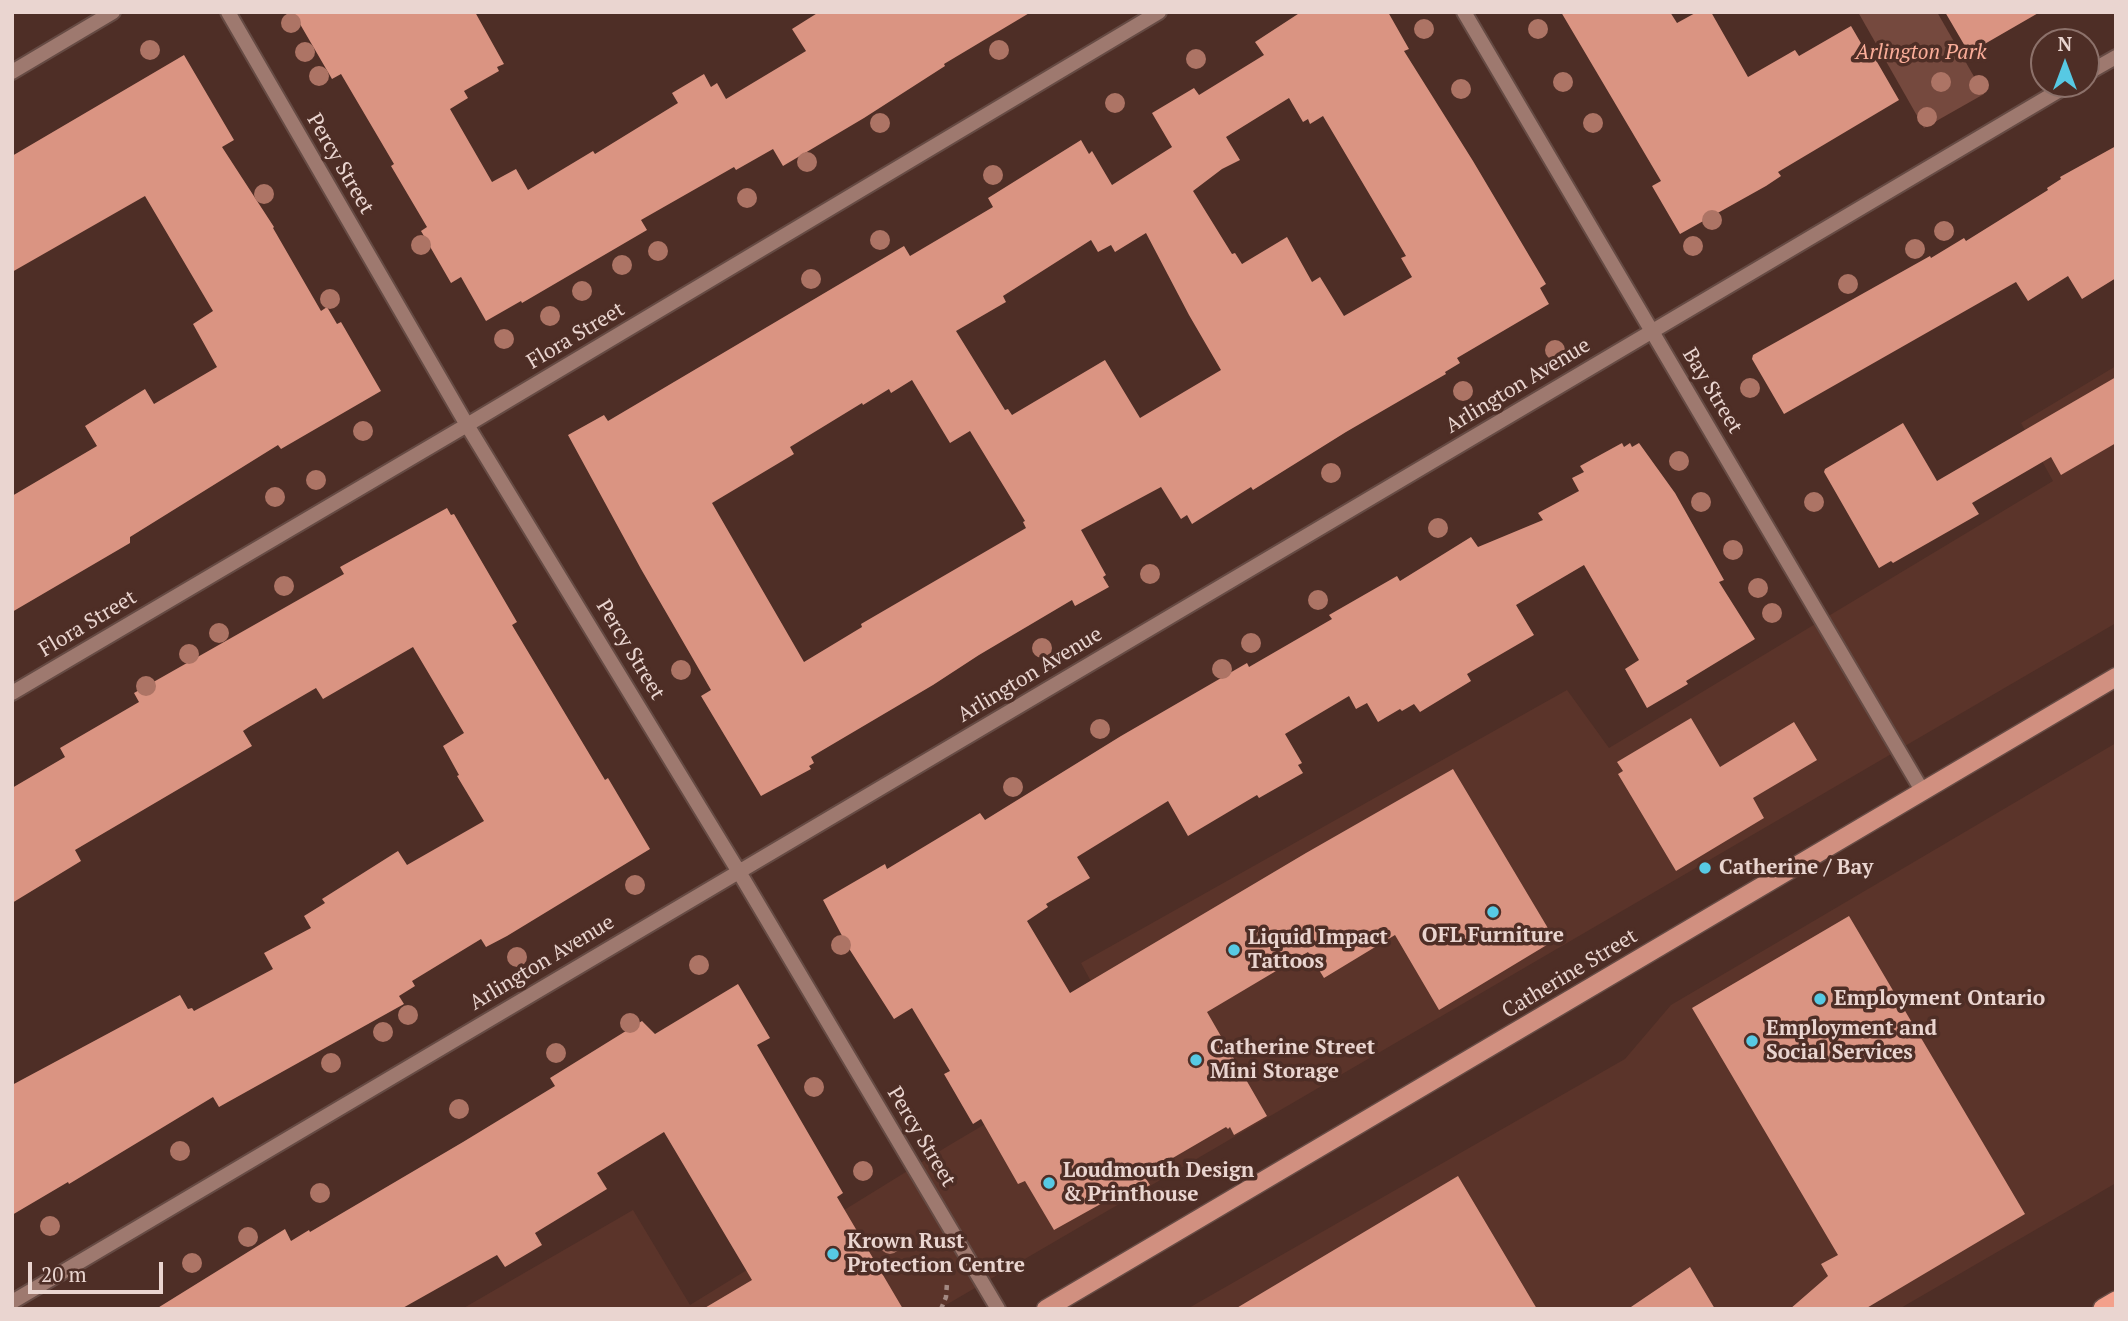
<!DOCTYPE html>
<style>
body{margin:0}
#map{position:relative;width:2128px;height:1321px;overflow:hidden;background:#4e2e26;font-family:"PT Serif",serif}
canvas{display:block}
.frame{position:absolute;inset:0;border:14px solid #ead5d0;pointer-events:none}
.north{position:absolute;left:2030px;top:28px;width:70px;height:70px;box-sizing:border-box;background:#4e2e26;border:2px solid #8c716a;border-radius:50%;rotate:0deg;font-size:19px;font-weight:700;line-height:28px;text-align:center;color:#ead5d0}
.north::after{content:'';display:block;margin:auto;width:24px;height:32px;background:#57c9e3;clip-path:polygon(50% 0,100% 100%,50% 72%,0 100%)}
.scale{position:absolute;left:28px;top:1262px;width:135px;height:32px;box-sizing:border-box;border:4px solid #ead5d0;border-top:0;padding-left:9px;font-size:21px;line-height:24px;white-space:nowrap;color:#ead5d0;-webkit-text-stroke:5px #4e2e26;paint-order:stroke}
</style>
<div id="map">
<canvas width="2128" height="1321"></canvas>
<div class="frame"></div>
<div class="north">N</div>
<div class="scale">20 m</div>
</div>
<script>
const ctx = document.querySelector('canvas').getContext('2d');
ctx.lineJoin = 'round';
function paint(path, color) { ctx.fillStyle = color; ctx.fill(path, 'evenodd'); }
function trace(path, color, width, dash) { ctx.strokeStyle = color; ctx.lineWidth = width; ctx.lineCap = dash ? 'butt' : 'round'; ctx.setLineDash(dash || []); ctx.stroke(path); }
function drawText(font, color, halo, rows, align = 'center') {
  ctx.font = font + ' "PT Serif",serif'; ctx.lineWidth = 7; ctx.setLineDash([]); ctx.textBaseline = 'middle'; ctx.strokeStyle = halo; ctx.fillStyle = color; for (const [text, x, y, turn = 0] of rows) {
    ctx.save(); ctx.translate(x, y); ctx.rotate((+turn || 0) * Math.PI / 180); ctx.textAlign = isNaN(turn) ? turn : align; if (halo) ctx.strokeText(text, 0, 0); ctx.fillText(text, 0, 0); ctx.restore();
  }
}
paint(new Path2D(`
 M2116,366V623L939,1309H462L633,1210L690,1305L948,1146L1124,1042L1081,963L1567,690L1609,748L2053,481L2021,423Z
 M2116,743V1183L1899,1309H1187L1625,1059L1671,1005Z`), '#5b342a');
paint(new Path2D(`
 M1858,12H1937L1984,94L1924,128Z`), '#75493e');
paint(new Path2D(`
 M293,12H475L504,64L497,67L499,71L464,91L468,98L450,109L492,182L516,169L528,190L593,151L595,154L678,103L672,93L704,74L711,87L717,83L726,99L806,51L792,29L819,12H1031L944,64L945,66L864,118L783,166L773,149L736,170L734,167L641,220L647,230L522,303L521,301L486,321L461,277L451,283L421,231L427,227L391,166L394,164L341,74L332,79Z
 M1301,12H1388L1409,49L1404,51L1473,161L1546,284L1540,288L1549,304L1457,358L1460,363L1445,372L1446,374L1346,432L1253,490L1251,487L1192,524L1187,515L1181,519L1161,487L1081,530L1106,575L1103,577L1109,587L1075,606L1072,600L979,655L933,685L811,757L814,763L809,766L811,769L761,796L701,696L711,690L641,569L568,435L604,415L608,421L904,246L910,256L993,207L988,198L1081,140L1089,154L1092,151L1112,185L1172,147L1152,113L1194,88L1199,95L1264,55L1255,42ZM1289,98L1303,122L1308,119L1310,124L1323,116L1406,256L1401,258L1412,277L1344,316L1320,277L1312,282L1287,237L1242,264L1235,253L1232,254L1193,191L1222,169L1240,160L1226,137ZM1146,233L1189,315L1221,370L1140,418L1105,360L1012,415L1008,409L1005,410L956,331L1006,302L1003,296L1091,240L1098,252L1111,245L1115,252ZM912,380L950,443L970,431L1025,521L1023,522L1026,528L861,624L862,627L804,662L712,503L794,454L790,447L862,403L863,405L889,389L891,393Z
 M1561,12H1670L1677,23L1697,12H1711L1748,77L1795,50L1799,56L1851,26L1865,50L1869,48L1899,100L1778,172L1781,176L1766,186L1680,234L1652,186L1661,181Z
 M1945,12H2040L1969,53Z
 M184,55L234,140L222,147L274,227L273,228L321,311L327,307L337,324L341,322L381,391L281,449L278,445L130,537V543L12,612V496L97,446L85,426L145,389L154,404L217,367L193,324L213,311L145,196L12,272V156Z
 M2116,146V278L2082,299L2068,276L2028,301L2016,282L1784,414L1752,359L1753,355L1930,256L1931,258L1964,238L1966,241L2048,190L2047,188L2061,179L2060,177Z
 M2116,377V443L2061,475L2051,457L1972,503L1979,514L1893,563L1891,561L1879,568L1824,472L1825,469L1903,423L1937,481Z
 M1622,443L1624,447L1630,443L1632,447L1639,443L1675,493L1724,580L1719,582L1755,639L1686,681L1688,684L1647,708L1625,669L1639,660L1584,565L1516,605L1534,635L1467,674L1471,681L1420,712L1414,704L1402,711L1400,709L1378,722L1367,703L1356,709L1349,696L1285,734L1302,763L1298,765L1303,773L1259,798L1257,795L1188,836L1168,801L1077,857L1090,878L1046,904L1048,907L1027,921L1070,993L1306,853L1453,769L1555,940L1439,1010L1395,935L1324,978L1308,952L1207,1012L1267,1116L1234,1135L1230,1127L1228,1129L1226,1127L1147,1173L1148,1175L1145,1177L1150,1185L1119,1203L1115,1196L1054,1230L1025,1181L1018,1184L981,1119L973,1124L944,1074L950,1071L912,1008L894,1019L848,947L823,900L885,864L887,869L980,813L985,820L1121,736L1247,663L1249,667L1332,619L1329,615L1397,576L1400,581L1471,537L1478,547L1543,520L1538,513L1579,491L1572,478L1584,472L1580,466Z
 M447,508L451,515L454,514L517,622L512,625L605,780L608,778L650,849L507,936L486,947L481,939L412,981L415,986L399,996L404,1004L219,1107L213,1097L69,1184L68,1182L12,1215V1085L180,995L188,1009L192,1008L194,1011L273,969L264,953L311,928L304,916L325,903L322,899L398,851L407,865L484,821L457,776L459,775L443,746L464,733L413,647L323,699L316,688L249,727L243,731L252,746L75,850L81,861L12,903V788L65,757L60,748L139,702L134,693L344,574L340,567Z
 M1691,718L1720,767L1794,722L1817,760L1753,798L1764,818L1676,871L1618,774L1623,771L1617,762Z
 M1849,916L2025,1214L1865,1309H1790L1828,1276L1821,1264L1838,1255L1692,1008Z
 M738,984L770,1038L757,1045L843,1193L837,1197L903,1309H703L752,1280L664,1132L597,1173L607,1189L535,1233L542,1245L505,1267L497,1255L401,1309H156L285,1229L291,1241L309,1230L310,1232L463,1142L555,1086L550,1078L642,1021L655,1034Z
 M1458,1176L1537,1309H1235Z
 M1690,1267L1715,1309H1628Z`), '#da9482');
const minor = new Path2D(`
 M228,12L467,425L739,872L998,1309
 M1464,12L1923,792
 M12,72L113,12
 M2086,74L2116,57
 M12,693L467,425L1159,12
 M12,1302L2070,84`);
const primary = new Path2D(`
 M1046,1309L2116,677`);
const motorway = new Path2D(`
 M2104,1309L2116,1302`);
trace(minor, '#664b44', 18);
trace(primary, '#664b44', 21);
trace(motorway, '#664b44', 24);
trace(new Path2D(`
 M941,1309L946,1297L947,1283`), '#a38982', 4.5, [5, 5]);
trace(minor, '#9e796f', 14);
trace(primary, '#d19080', 18);
trace(motorway, '#f3a08b', 21);
ctx.fillStyle = '#ad7465';
for (const [x, y] of [
 [291,23],
 [1424,29],
 [1538,29],
 [150,50],
 [999,50],
 [305,52],
 [1196,59],
 [319,76],
 [1563,82],
 [1941,82],
 [1979,85],
 [1461,89],
 [1115,103],
 [1927,117],
 [880,123],
 [1593,123],
 [807,162],
 [993,175],
 [264,194],
 [747,198],
 [1712,220],
 [1944,231],
 [880,240],
 [421,245],
 [1693,246],
 [1915,249],
 [658,251],
 [622,265],
 [811,279],
 [1848,284],
 [582,291],
 [330,299],
 [550,316],
 [504,339],
 [1555,350],
 [1750,388],
 [1463,391],
 [363,431],
 [1679,461],
 [1331,473],
 [316,480],
 [275,497],
 [1701,502],
 [1814,502],
 [1438,528],
 [1733,550],
 [1150,574],
 [284,586],
 [1758,588],
 [1318,600],
 [1772,613],
 [219,633],
 [1251,643],
 [1042,648],
 [189,654],
 [1222,669],
 [681,670],
 [146,686],
 [1100,729],
 [1013,787],
 [635,885],
 [841,945],
 [517,957],
 [699,965],
 [408,1015],
 [630,1023],
 [383,1032],
 [556,1053],
 [331,1063],
 [814,1087],
 [459,1109],
 [180,1151],
 [863,1171],
 [320,1193],
 [50,1226],
 [248,1237],
 [890,1244],
 [192,1263]
]) { ctx.beginPath(); ctx.arc(x, y, 10, 0, 2 * Math.PI); ctx.fill(); }
for (const [x, y, r, color] of [
 [1705,868,7,"#57c9e3"],
 [1493,912,7,"#57c9e3"],
 [1234,950,7,"#57c9e3"],
 [1820,999,7,"#57c9e3"],
 [1752,1041,7,"#57c9e3"],
 [1196,1060,7,"#57c9e3"],
 [1049,1183,7,"#57c9e3"],
 [833,1254,7,"#57c9e3"]
]) { const dot = new Path2D(); dot.arc(x, y, r, 0, 2 * Math.PI); ctx.fillStyle = color; ctx.fill(dot); trace(dot, '#4e2e26', 2.5); }
drawText('italic 21px', '#faad99', '#4e2e26', [
 ["Arlington Park",1921,53]
]);
drawText('21px', '#ead5d0', '#4e2e26', [
 ["Percy Street",340,164,60],
 ["Flora Street",576,336,-31],
 ["Arlington Avenue",1518,386,-31],
 ["Bay Street",1712,391,59],
 ["Flora Street",88,624,-31],
 ["Percy Street",630,650,59],
 ["Arlington Avenue",1030,675,-31],
 ["Arlington Avenue",542,963,-31],
 ["Catherine Street",1570,974,-31],
 ["Percy Street",921,1137,59]
]);
drawText('bold 21px', '#ead5d0', '#4e2e26', [
 ["Catherine / Bay",1719,868],
 ["OFL Furniture",1493,936,"center"],
 ["Liquid Impact",1248,938],
 ["Tattoos",1248,962],
 ["Employment Ontario",1834,999],
 ["Employment and",1766,1029],
 ["Social Services",1766,1053],
 ["Catherine Street",1210,1048],
 ["Mini Storage",1210,1072],
 ["Loudmouth Design",1063,1171],
 ["& Printhouse",1063,1195],
 ["Krown Rust",847,1242],
 ["Protection Centre",847,1266]
], 'left');
</script>
